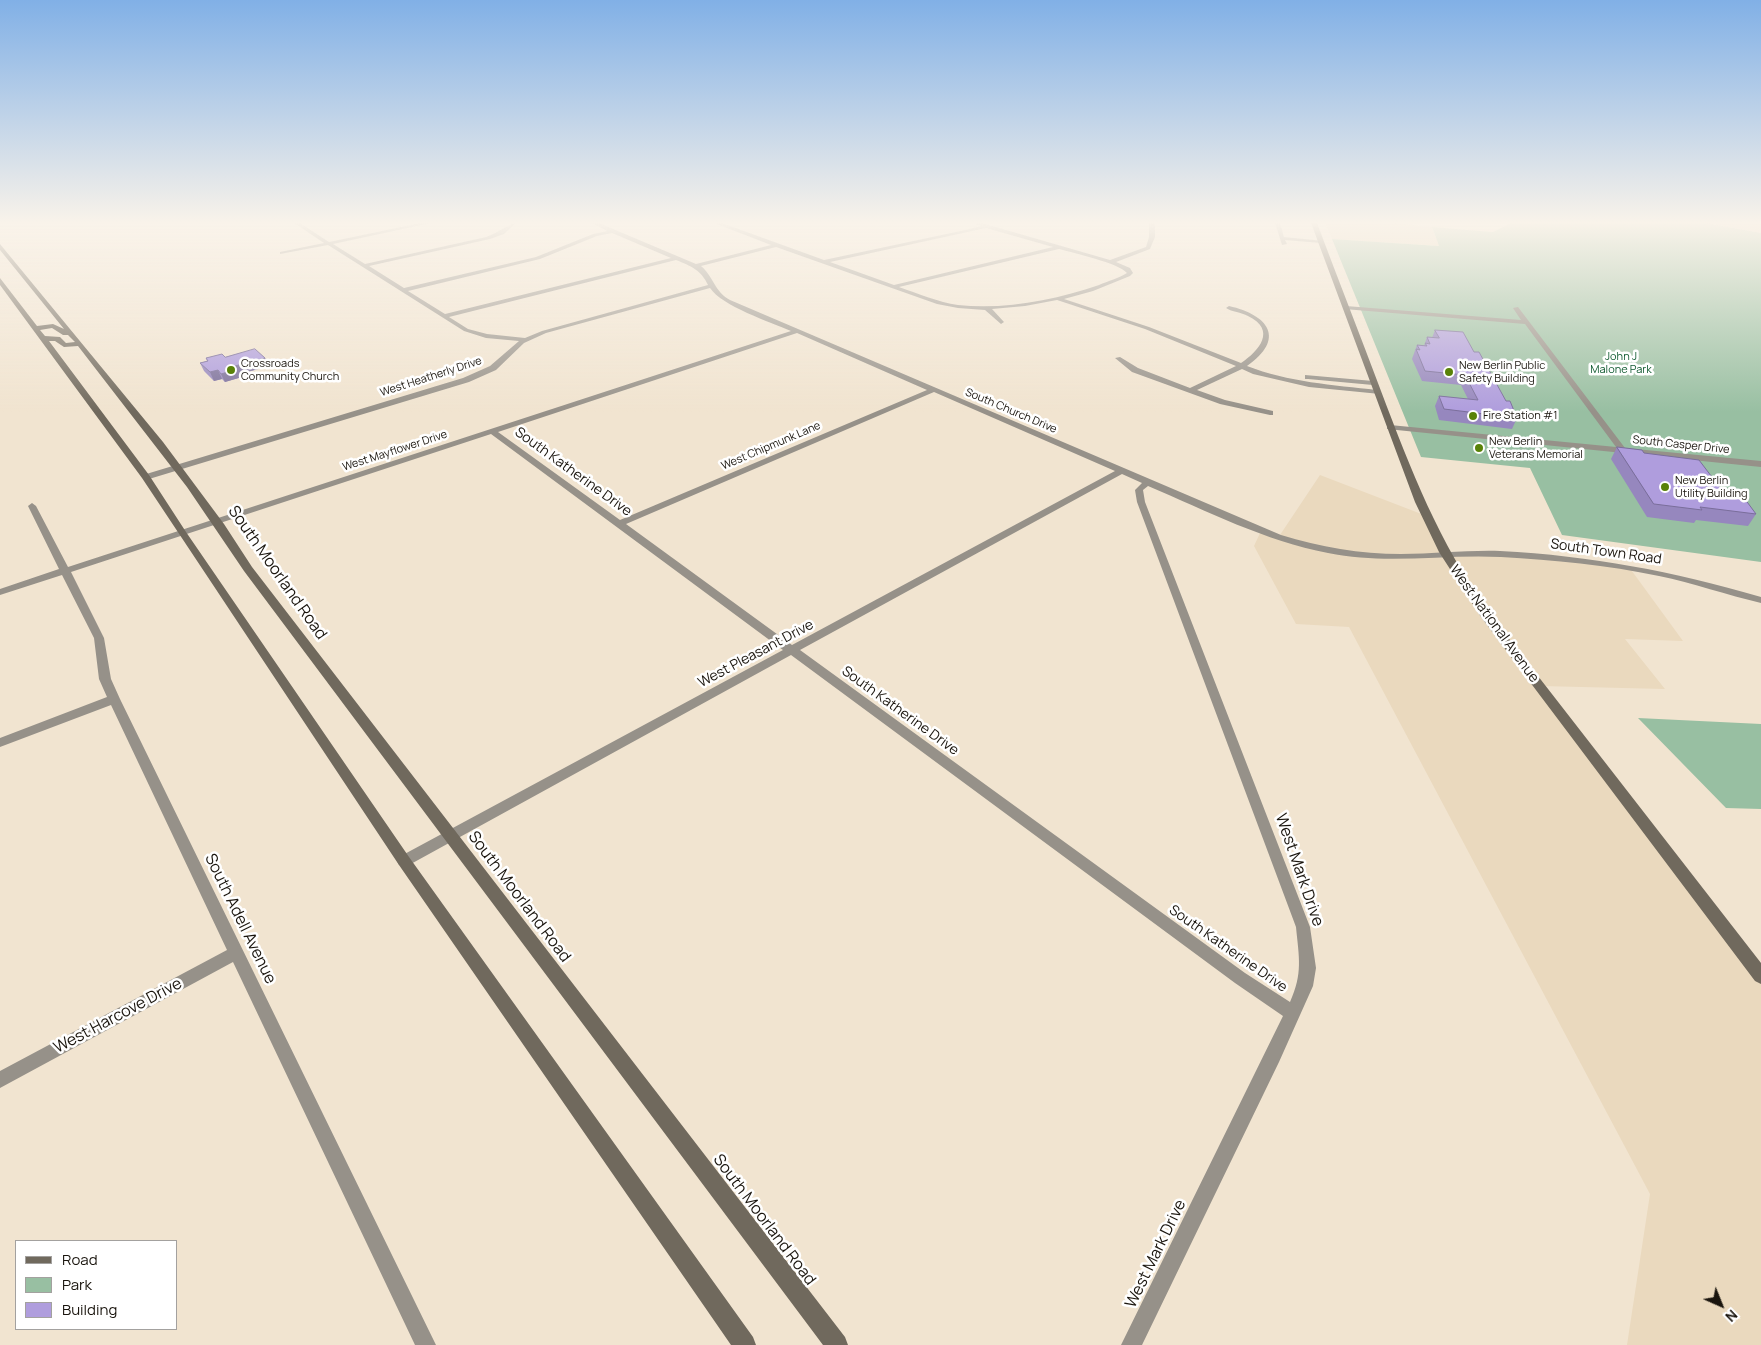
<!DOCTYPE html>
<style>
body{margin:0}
#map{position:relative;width:1761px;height:1345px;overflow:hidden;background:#f1e4d0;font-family:Manrope,sans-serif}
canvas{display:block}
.legend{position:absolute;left:15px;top:1240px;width:162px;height:90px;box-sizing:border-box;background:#fff;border:1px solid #a3a19f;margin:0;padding:6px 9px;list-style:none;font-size:15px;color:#1a150e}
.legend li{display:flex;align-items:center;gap:10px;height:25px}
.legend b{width:25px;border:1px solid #a3a19f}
.north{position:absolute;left:1696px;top:1280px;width:50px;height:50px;-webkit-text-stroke:4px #fff;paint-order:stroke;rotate:136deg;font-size:14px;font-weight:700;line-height:20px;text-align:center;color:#1a150e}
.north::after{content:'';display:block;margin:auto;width:18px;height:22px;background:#1a150e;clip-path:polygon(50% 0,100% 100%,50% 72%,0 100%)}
</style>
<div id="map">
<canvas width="1761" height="1345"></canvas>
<ul class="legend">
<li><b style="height:6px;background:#70695d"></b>Road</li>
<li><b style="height:14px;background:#98bfa2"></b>Park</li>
<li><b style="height:14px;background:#af9ddd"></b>Building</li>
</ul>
<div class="north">N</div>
</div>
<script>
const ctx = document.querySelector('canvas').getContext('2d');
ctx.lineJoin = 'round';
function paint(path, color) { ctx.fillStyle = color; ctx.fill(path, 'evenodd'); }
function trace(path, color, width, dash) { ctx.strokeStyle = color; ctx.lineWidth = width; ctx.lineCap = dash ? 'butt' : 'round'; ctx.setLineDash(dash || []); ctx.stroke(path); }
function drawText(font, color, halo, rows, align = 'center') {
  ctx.font = font + ' Manrope,sans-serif'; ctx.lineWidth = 5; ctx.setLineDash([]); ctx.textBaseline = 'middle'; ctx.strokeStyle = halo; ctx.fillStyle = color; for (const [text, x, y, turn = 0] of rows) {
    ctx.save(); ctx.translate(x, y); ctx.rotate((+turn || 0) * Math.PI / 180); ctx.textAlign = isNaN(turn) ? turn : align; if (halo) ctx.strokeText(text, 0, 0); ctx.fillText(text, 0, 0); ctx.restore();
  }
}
paint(new Path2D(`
 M1325,223H1393L1432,227L1439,246L1332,239Z
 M1706,223H1761V233Z
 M1320,475L1424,515L1445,556L1474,553L1629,567L1683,641L1625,639L1665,689L1540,686L1761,976V1345H1627L1650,1194L1349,627L1296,624L1254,546L1261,531L1278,538Z`), '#ead9be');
paint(new Path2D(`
 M1511,223H1706L1761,233V562L1562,535L1530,468L1421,457L1332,239L1439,246L1432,227L1493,232Z
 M1638,718L1761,724V809L1726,808Z`), '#98bfa2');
paint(new Path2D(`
 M294,223H300L329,242L420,223H431L333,244L365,264L486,237C496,234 510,223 516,223L504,234L490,239L369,266L404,288L536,257L593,234L607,231L592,223H599L696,264L771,245L714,223H722L824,260L965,230L981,226L974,223H982L1110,260L1146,247L1149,237V223H1155V237L1150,249L1116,262L1130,268L1133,273L1130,276L1093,291L1064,299L1149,327L1241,363C1259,351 1277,330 1248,316C1241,312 1232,312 1226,308L1229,306C1269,315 1286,339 1247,366C1288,382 1333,385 1377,390L1381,392L1380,394L1309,387L1253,374L1242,369L1197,390L1225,400L1273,411V415H1270L1220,404L1132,372L1115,358L1120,357L1138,368L1190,388L1236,366L1145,329L1057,300L1025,306L992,309L1004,322L1001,324L985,310L958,308L937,304L776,247L701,266C714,277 714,291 730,300L1281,535C1320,547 1360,554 1401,554C1434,554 1467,550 1500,551C1593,556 1671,571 1761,597V603C1727,595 1693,583 1659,576C1607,565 1554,560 1501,557C1443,554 1386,565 1328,553C1265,541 1207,511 1148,486L1143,490L1145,502L1310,927L1316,968L1313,986L1279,1062L1142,1345H1121L1283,1016L1235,983L791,655L409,865L404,866L399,865L397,861L399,857L783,650L491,434L71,572L104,638L111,679L120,699L436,1345H415L233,962L0,1088V1071L227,950L111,705L0,747V738L107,697L99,679L94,638L62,575L0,595V589L59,569L28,506L32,503L36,506L68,567L791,331C770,322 722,306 710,288L546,333L524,343L496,370L469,382L149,479H143V475L463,378L490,366L519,341L486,338L464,331L328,245L280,254V252L324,243ZM986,228L1053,247L894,285L830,262ZM612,233L671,258L445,314L408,291L540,259L597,236ZM1059,249C1073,253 1119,263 1127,273C1119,278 1108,281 1099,285C1055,300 1005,310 958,305C938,302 919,294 899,287ZM676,260C691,266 701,270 708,285L542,331L525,338L487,334L468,329L449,317ZM797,333L927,390L620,520L498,432ZM934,392L1115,471L792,645L626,524ZM1122,474L1142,483L1135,490L1137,502L1296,927C1299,958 1303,973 1290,1002L1245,973L800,650Z
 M1275,223H1280L1284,237L1324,241L1321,243L1285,240L1287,244L1282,245Z
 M1346,306L1521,320L1513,308L1518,307L1625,448L1761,461V467L1387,429V425H1390L1616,447L1525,324L1344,309L1343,308Z
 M1305,375L1373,381L1377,383L1373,385L1308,379H1305Z`), '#969189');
paint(new Path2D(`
 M1311,223H1317C1338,279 1360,335 1381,391C1412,473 1438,540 1489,613L1761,963V984L1755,981L1481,617L1439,552L1415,502Z
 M0,244L163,442L224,524L252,567L845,1337L848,1345H823L244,571L187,487L78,346L64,347L55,341H49L149,475L186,532L409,857L753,1337L756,1345H731L399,865L142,478L0,285V278L37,326L53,324L64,329L0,250ZM52,328L63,335H68L75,342L66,343L60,337L45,336L40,330Z`), '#70695d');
paint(new Path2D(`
 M1435,330L1474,352L1517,418L1512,429L1439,420L1435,406L1439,396L1468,399L1461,385L1422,381L1412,359L1417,345L1424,346L1427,337L1432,338Z
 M206,358H265L269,366L240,374L242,377L225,382L222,379L214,381L204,371L200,363L207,361Z
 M1617,447L1721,489L1756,514L1748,526L1696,520L1694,523L1647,517L1611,459Z`), '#9687be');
paint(new Path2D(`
 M265,358L269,366L240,374L242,377L225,382L221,374L235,366Z
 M218,370L222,379L214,381L210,372Z`), '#7a6e9b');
const building = new Path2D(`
 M1435,330L1463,332L1474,352H1479L1506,401H1510L1517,418L1444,409L1439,396L1478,400L1465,375L1425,371L1416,349L1420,350L1417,345L1427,346L1425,343L1430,344L1427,337L1439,338Z
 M255,349L265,358L235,366L238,369L221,374L218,370L210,372L200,363L208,361L206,358L222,354L225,357Z
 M1617,447L1642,450L1644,453L1699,460L1721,489L1739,491L1756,514L1700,507L1702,510L1654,504Z`);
paint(building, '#af9ddd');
trace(building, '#7a6e9b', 1);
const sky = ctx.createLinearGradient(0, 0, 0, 412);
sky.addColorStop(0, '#81b0e6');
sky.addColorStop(0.54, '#f9f3ea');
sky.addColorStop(1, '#f9f3ea00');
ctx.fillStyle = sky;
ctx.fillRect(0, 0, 1761, 412);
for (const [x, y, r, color] of [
 [231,370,5,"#598208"],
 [1449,372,5,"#598208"],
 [1473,416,5,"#598208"],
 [1479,448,5,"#598208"],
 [1665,487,5,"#598208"]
]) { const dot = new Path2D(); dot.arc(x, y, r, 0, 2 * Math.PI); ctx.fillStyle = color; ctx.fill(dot); trace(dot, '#fff', 2); }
drawText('11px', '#105a30', '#fff', [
 ["John J",1621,357],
 ["Malone Park",1621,370]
]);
drawText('11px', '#1a150e', '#fff', [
 ["Crossroads",241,364],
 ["Community Church",241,377],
 ["New Berlin Public",1459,366],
 ["Safety Building",1459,379],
 ["Fire Station #1",1483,416],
 ["New Berlin",1489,442],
 ["Veterans Memorial",1489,455],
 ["New Berlin",1675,481],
 ["Utility Building",1675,494]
], 'left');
drawText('11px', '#1a150e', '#fff', [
 ["West Heatherly Drive",431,377,-18],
 ["South Church Drive",1011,411,23],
 ["South Casper Drive",1681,445,6],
 ["West Chipmunk Lane",771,446,-23],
 ["West Mayflower Drive",395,451,-18]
]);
drawText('14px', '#1a150e', '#fff', [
 ["South Katherine Drive",573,472,36],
 ["South Town Road",1606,552,8],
 ["West National Avenue",1494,624,54],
 ["West Pleasant Drive",756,654,-28],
 ["South Katherine Drive",900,711,36],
 ["South Katherine Drive",1228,949,35]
]);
drawText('16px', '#1a150e', '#fff', [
 ["South Moorland Road",277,573,55],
 ["West Mark Drive",1299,870,71],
 ["South Moorland Road",519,897,53],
 ["South Adell Avenue",240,919,64],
 ["West Harcove Drive",118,1016,-28],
 ["South Moorland Road",764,1220,53],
 ["West Mark Drive",1156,1254,-64]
]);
</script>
